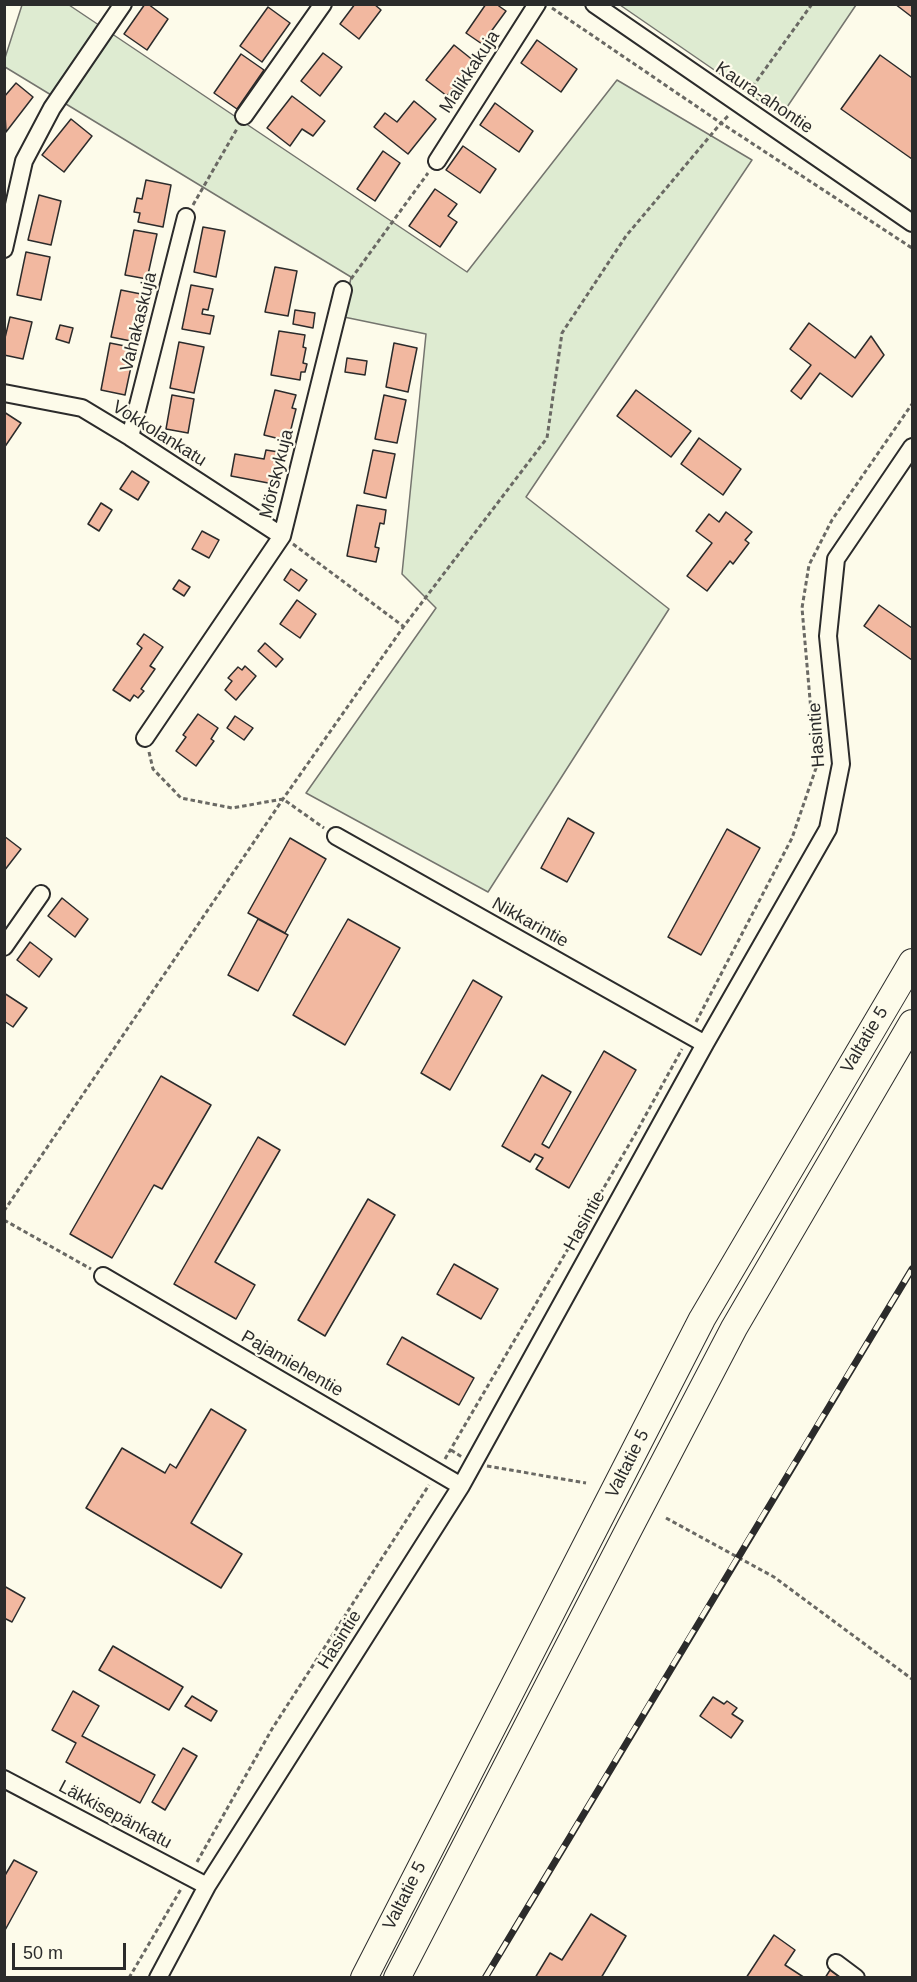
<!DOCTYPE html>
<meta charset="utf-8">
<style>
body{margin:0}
#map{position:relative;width:917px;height:1982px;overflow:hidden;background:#fdfbea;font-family:Helvetica,sans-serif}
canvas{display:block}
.frame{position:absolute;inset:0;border:6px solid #2b2b2b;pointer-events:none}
.scale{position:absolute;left:12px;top:1943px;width:114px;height:27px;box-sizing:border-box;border:3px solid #2b2b2b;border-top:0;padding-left:8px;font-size:18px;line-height:21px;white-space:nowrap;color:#2b2b2b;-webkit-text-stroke:4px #fdfbea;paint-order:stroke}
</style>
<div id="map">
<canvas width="917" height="1982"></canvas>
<div class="frame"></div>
<div class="scale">50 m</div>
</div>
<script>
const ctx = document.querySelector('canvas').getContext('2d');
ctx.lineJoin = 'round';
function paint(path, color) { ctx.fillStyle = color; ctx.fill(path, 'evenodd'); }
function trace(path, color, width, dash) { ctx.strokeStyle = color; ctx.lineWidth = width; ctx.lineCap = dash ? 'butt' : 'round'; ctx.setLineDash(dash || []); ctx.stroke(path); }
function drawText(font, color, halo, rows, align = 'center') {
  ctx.font = font + ' Helvetica,sans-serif'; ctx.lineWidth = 4.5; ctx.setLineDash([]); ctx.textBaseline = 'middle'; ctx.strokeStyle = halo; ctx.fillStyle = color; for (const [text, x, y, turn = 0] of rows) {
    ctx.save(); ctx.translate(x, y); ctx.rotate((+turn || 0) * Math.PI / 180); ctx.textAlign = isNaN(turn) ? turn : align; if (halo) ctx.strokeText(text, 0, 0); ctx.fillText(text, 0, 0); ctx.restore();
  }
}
const green = new Path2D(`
 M22,5H69L467,272L617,80L752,160L526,497L669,609L488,892L306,793L436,608L402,574L426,334L344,317L351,277L5,67L4,61Z
 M620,5H856L781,116Z`);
paint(green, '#deebd1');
trace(green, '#74746e', 1.5);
const building = new Path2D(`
 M145,4H148L168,19L147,50L124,34Z
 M355,4H374L381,10L359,39L340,24Z
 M486,4H496L506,11L482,44L466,33Z
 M895,4H912V17Z
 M268,7L290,23L262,62L240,46Z
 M537,40L577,69L561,92L521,63Z
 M454,45L474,61L447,96L426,80Z
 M323,53L342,67L320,96L301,81Z
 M241,54L264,70L237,109L214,93Z
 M880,55L912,78V159L841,109Z
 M16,83L33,97L6,132L4,97Z
 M292,96L325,121L313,136L302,129L290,146L267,128Z
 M414,101L436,119L408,154L374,127L385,113L397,122Z
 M495,103L533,131L519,152L480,125Z
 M71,119L92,136L64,172L42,155Z
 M463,146L496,169L480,193L446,170Z
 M383,151L400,163L375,201L357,189Z
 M146,180L171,185L163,227L138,222L140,213L134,212L137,198L142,199Z
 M435,189L457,204L448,216L457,222L440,247L409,226Z
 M39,195L61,201L51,245L28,240Z
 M203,227L225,231L216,277L194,272Z
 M134,230L157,234L147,279L125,275Z
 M26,252L50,257L41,300L17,295Z
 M275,267L297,271L288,316L265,312Z
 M191,285L213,289L208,310L203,309L202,314L214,316L210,334L182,329Z
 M121,290L146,295L136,342L111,337Z
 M295,310L315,313L313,328L293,324Z
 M10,317L32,322L23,359L4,355V342Z
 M809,323L855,358L871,336L884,355L852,397L820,373L801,399L791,391L811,365L790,349Z
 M60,325L73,328L69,343L56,339Z
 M279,331L305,335L303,347L306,348L303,363L307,364L305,372H301L300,380L271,375Z
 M179,342L204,347L194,393L170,388Z
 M110,343L135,348L125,395L101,390Z
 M394,343L417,348L408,392L386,387Z
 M347,358L367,361L365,375L345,372Z
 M275,390L296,395L292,408L296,409L288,441L264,435Z
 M636,390L691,431L671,457L617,416Z
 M172,395L194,399L188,433L166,429Z
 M384,395L406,400L397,443L375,439Z
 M4,412L21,423L4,448Z
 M699,438L741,469L723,495L681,464Z
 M266,450L285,453L279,485L231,476L235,454L264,459Z
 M373,450L395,454L386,498L364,493Z
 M132,471L149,482L138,500L120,489Z
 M101,503L112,510L99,531L88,524Z
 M357,505L386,510L384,524L380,523L375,547L379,548L376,562L347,556Z
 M726,512L752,532L745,540L749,543L733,564L730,561L707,591L687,576L712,543L696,531L709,514L719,522Z
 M202,531L219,540L209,558L192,549Z
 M291,569L307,580L299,591L284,580Z
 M179,580L190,587L184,596L173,589Z
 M297,600L316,614L300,638L280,624Z
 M879,605L912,628V660L864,626Z
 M144,634L163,647L150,666L155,669L141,689L144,691L138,698L134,695L130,701L113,690L142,648L137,644Z
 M265,643L283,659L276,667L258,651Z
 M245,666L256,676L236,700L225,690L232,681L228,678L238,667L242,670Z
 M198,714L218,728L211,739L214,741L196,766L176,751L186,737L183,735Z
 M235,716L253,728L244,740L227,728Z
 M568,818L594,833L567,882L541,868Z
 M727,829L760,848L701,955L668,937Z
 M4,836L21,849L4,871Z
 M290,838L326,859L285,933L248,913Z
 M62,898L88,919L75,937L48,916Z
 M258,919L288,935L258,991L228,975Z
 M348,919L400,948L345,1045L293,1015Z
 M30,942L52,959L39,977L17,960Z
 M473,980L502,997L450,1090L421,1073Z
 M4,993L27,1008L13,1027L4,1021Z
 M604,1051L636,1070L569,1188L536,1169L543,1158L535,1154L530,1162L502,1146L542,1075L571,1092L542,1144L549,1148Z
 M161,1076L211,1105L162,1189L154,1185L112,1258L70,1234Z
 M258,1137L280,1150L215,1262L255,1285L236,1319L174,1284Z
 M368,1199L395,1215L325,1336L298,1320Z
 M454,1264L498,1289L481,1319L437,1294Z
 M402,1337L474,1378L459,1405L387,1364Z
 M211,1409L246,1430L191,1523L242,1554L221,1588L86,1508L122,1448L165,1473L170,1464L176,1468Z
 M4,1586L25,1598L12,1622L4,1618Z
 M113,1646L183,1687L169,1710L99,1670Z
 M73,1691L99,1706L82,1736L155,1775L140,1803L66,1762L76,1743L52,1730Z
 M192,1696L217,1711L211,1721L185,1706Z
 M713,1697L724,1704L727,1701L737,1708L732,1714L743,1721L731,1738L700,1716Z
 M183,1748L197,1756L165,1810L152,1802Z
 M14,1860L37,1872L4,1932V1877Z
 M591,1914L626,1936L601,1978H535L550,1953L562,1960Z
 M774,1935L795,1950L785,1965L805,1978H746Z
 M830,1970L842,1978H825Z`);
paint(building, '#f2b8a0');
trace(building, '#2b2b2b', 1.5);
const minor = new Path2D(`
 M594,4L912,223
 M244,116L323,4
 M437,161L537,4
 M4,249L24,161L52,108L123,4
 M4,393L82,408L130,437L282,536
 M130,437L186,217
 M145,738L282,536L343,290
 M336,836L705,1044
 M4,947L41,894
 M103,1276L461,1486
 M4,1779L207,1886
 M836,1963L856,1978
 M158,1978L207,1886L461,1486L705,1044L828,829L841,764L828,636L836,559L912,447`);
const highway = new Path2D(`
 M364,1978L702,1319L912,962
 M397,1978L630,1527L734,1328L912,1023`);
trace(minor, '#2b2b2b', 20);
trace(highway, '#2b2b2b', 28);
trace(new Path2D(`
 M552,8L721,123L912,248
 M748,93L812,4
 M193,205L238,127
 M351,279L428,173
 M293,544L403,626
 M149,752L153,769L181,798L232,808L283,799L324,828
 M696,1022L792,838L816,768L802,608L809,565L832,520L912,404
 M4,1211L283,799L404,626L547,438L562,333L626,236L721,123L730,114
 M4,1220L91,1269
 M451,1450L462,1457
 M445,1459L637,1131L682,1049
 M487,1466L586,1483
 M666,1518L774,1577L912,1679
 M197,1862L272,1729L429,1485
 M129,1978L181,1889`), '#6a6964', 3, [4.5, 3]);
trace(minor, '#fdfbea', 16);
trace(highway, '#fdfbea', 26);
const rail = new Path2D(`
 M485,1978C627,1741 769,1504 912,1269`);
trace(rail, '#2b2b2b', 7);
trace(rail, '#fdfbea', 4.5, [14]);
drawText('18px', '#2b2b2b', '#fdfbea', [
 ["Malikkakuja",470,72,-57],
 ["Kaura-ahontie",764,98,34],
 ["Vahakaskuja",139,322,-76],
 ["Vokkolankatu",159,434,32],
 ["Mörskykuja",277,474,-76],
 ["Hasintie",817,735,-94],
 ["Nikkarintie",530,923,29],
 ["Valtatie 5",865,1040,-59],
 ["Hasintie",585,1221,-61],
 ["Pajamiehentie",292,1364,30],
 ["Valtatie 5",628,1464,-63],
 ["Hasintie",340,1640,-58],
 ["Läkkisepänkatu",115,1815,28],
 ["Valtatie 5",405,1896,-63]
]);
</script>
